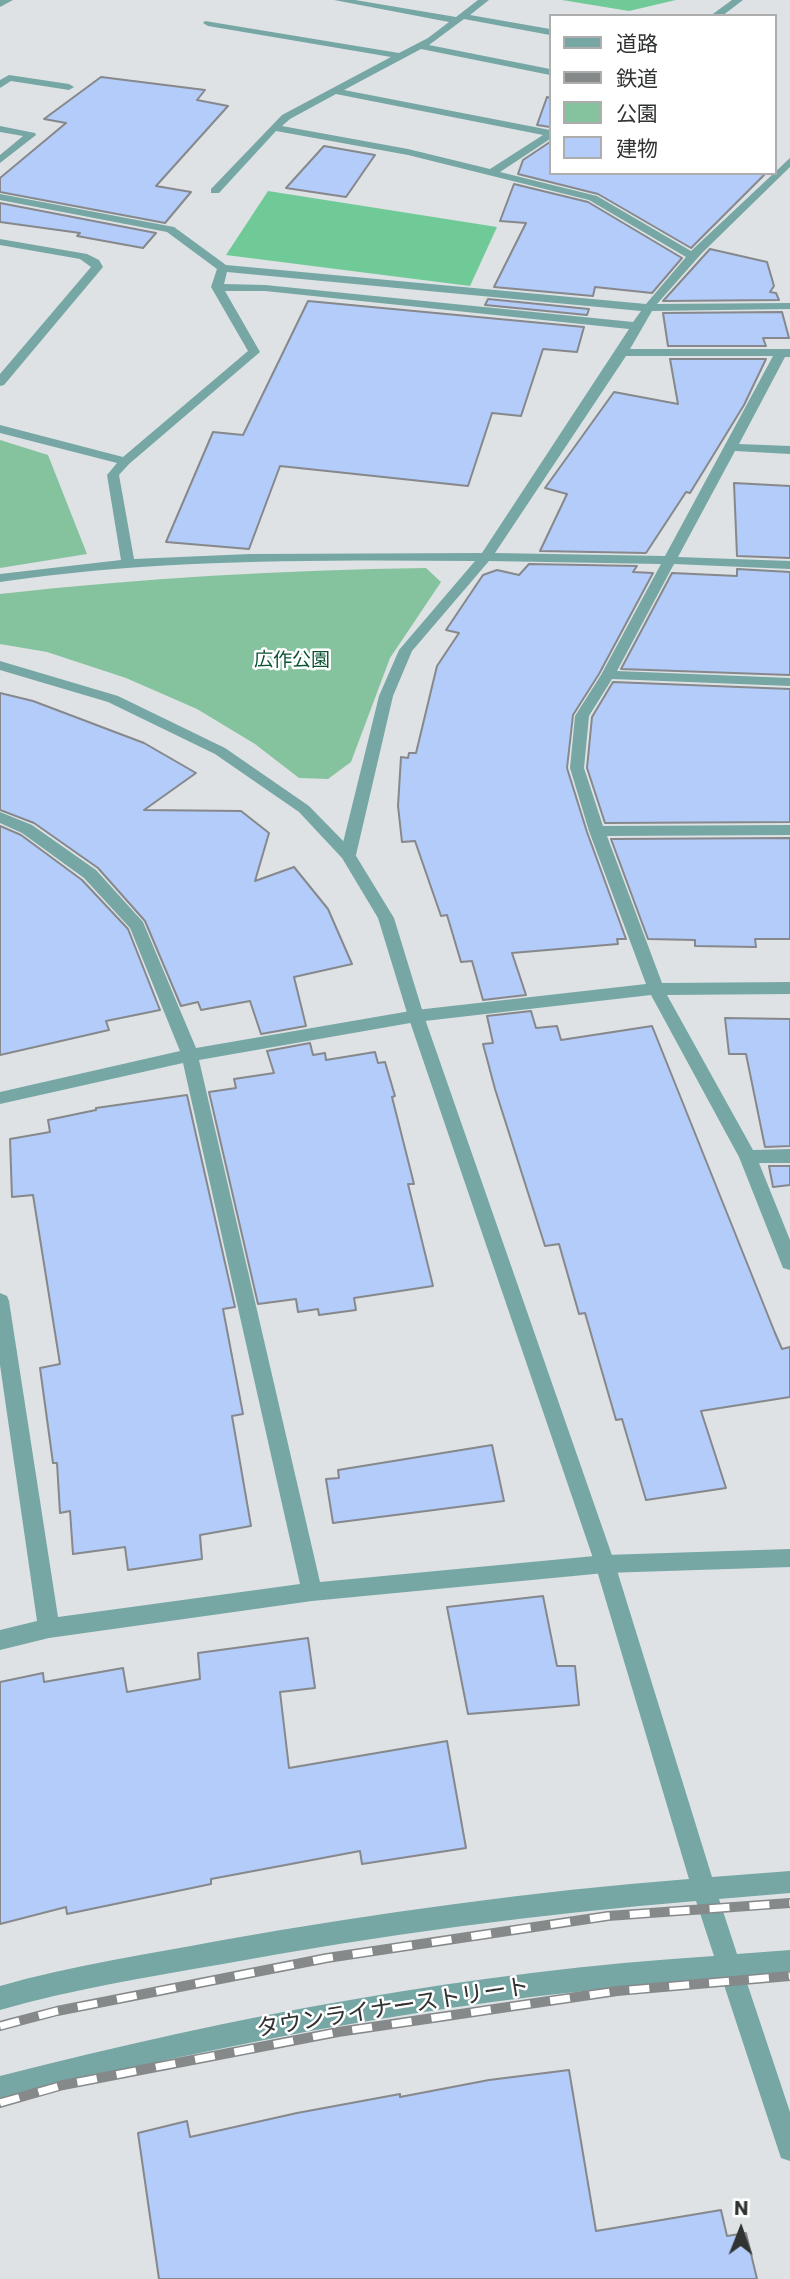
<!DOCTYPE html>
<meta charset="utf-8">
<style>
body{margin:0}
#map{position:relative;width:790px;height:2279px;overflow:hidden;background:#dee2e4;font-family:Poppins,"Noto Sans JP",sans-serif}
canvas{display:block}
.legend{position:absolute;left:549px;top:14px;width:228px;height:161px;box-sizing:border-box;background:#fff;border:2px solid #adadad;margin:0;padding:9px 12px;list-style:none;font-size:21px;color:#313333}
.legend li{display:flex;align-items:center;gap:14px;height:35px}
.legend b{width:35px;border:2px solid #adadad}
.north{position:absolute;left:706px;top:2195px;width:70px;height:70px;-webkit-text-stroke:5px #fff;paint-order:stroke;rotate:1deg;font-size:19px;font-weight:700;line-height:28px;text-align:center;color:#313333}
.north::after{content:'';display:block;margin:auto;width:24px;height:32px;background:#313333;clip-path:polygon(50% 0,100% 100%,50% 72%,0 100%)}
</style>
<div id="map">
<canvas width="790" height="2279"></canvas>
<ul class="legend">
<li><b style="height:9px;background:#76a7a5"></b>道路</li>
<li><b style="height:9px;background:#86898a"></b>鉄道</li>
<li><b style="height:19px;background:#85c39e"></b>公園</li>
<li><b style="height:19px;background:#b3ccf9"></b>建物</li>
</ul>
<div class="north">N</div>
</div>
<script>
const ctx = document.querySelector('canvas').getContext('2d');
ctx.lineJoin = 'round';
function paint(path, color) { ctx.fillStyle = color; ctx.fill(path, 'evenodd'); }
function trace(path, color, width, dash) { ctx.strokeStyle = color; ctx.lineWidth = width; ctx.lineCap = dash ? 'butt' : 'round'; ctx.setLineDash(dash || []); ctx.stroke(path); }
function drawText(font, color, halo, rows, align = 'center') {
  ctx.font = font + ' Poppins,"Noto Sans JP",sans-serif'; ctx.lineWidth = 5; ctx.setLineDash([]); ctx.textBaseline = 'middle'; ctx.strokeStyle = halo; ctx.fillStyle = color; for (const [text, x, y, turn = 0] of rows) {
    ctx.save(); ctx.translate(x, y); ctx.rotate((+turn || 0) * Math.PI / 180); ctx.textAlign = isNaN(turn) ? turn : align; if (halo) ctx.strokeText(text, 0, 0); ctx.fillText(text, 0, 0); ctx.restore();
  }
}
paint(new Path2D(`
 M0,440L48,455L87,554L0,568Z
 M426,568L441,582L390,658L351,762L328,779L299,778L255,744L197,709L126,678L47,652L0,644V594C144,578 281,570 426,568Z`), '#85c39e');
paint(new Path2D(`
 M562,0H676L629,11Z
 M268,191L497,227L470,286L226,255Z`), '#70ca97');
const building = new Path2D(`
 M101,77L205,90L197,100L228,106L156,186L191,192L165,223L0,192V178L66,123L44,119Z
 M547,97L550,98V127L537,125Z
 M550,142V173H766L691,248L598,194L518,174L523,160Z
 M324,146L375,155L346,197L286,188Z
 M514,184L588,202L682,258L652,293L595,287L593,296L494,287L526,223L500,221Z
 M0,203L156,233L143,248L77,236L80,233L0,222Z
 M710,249L767,262L774,286L770,292L776,293L779,300L663,301Z
 M488,299L589,309L587,315L485,305Z
 M308,301L584,327L577,352L543,349L521,416L492,413L468,486L280,466L249,549L166,542L213,432L243,435Z
 M782,312L789,338H763L766,346H668L663,313Z
 M670,359H766L744,405L690,493L686,492L646,553L540,551L567,494L545,488L614,392L678,404Z
 M734,483L790,486V558L737,556Z
 M529,564L637,566L633,572L653,573L599,674L573,715L567,768L587,832L626,939H617L618,944L512,953L526,995L483,1000L472,961L461,962L447,915L441,916L415,841L402,842L398,806L401,757L408,758L409,753H416L437,666L459,633L446,630L483,575L497,570L519,575Z
 M737,569L790,572V675L621,669L672,573L737,576Z
 M613,682L790,689V822L605,823L587,768L592,717Z
 M0,693L33,701L144,743L196,773L144,810L241,811L269,833L255,881L294,867L328,909L352,964L294,977L306,1026L261,1034L250,1001L201,1010L198,1002L181,1006L145,921L98,868L34,823L0,810Z
 M0,826L21,835L82,880L128,929L160,1010L106,1021L109,1030L0,1055Z
 M790,838V939H755L756,947L695,946V940L648,939L611,839Z
 M531,1011L536,1028L557,1026L561,1040L652,1026L775,1333L782,1349L790,1347V1397L701,1411L726,1488L646,1500L622,1419L616,1420L585,1313L579,1314L559,1244L545,1246L495,1089L483,1044L493,1043L487,1016Z
 M725,1018L790,1019V1146L765,1147L746,1054H729Z
 M310,1043L313,1055L325,1053L326,1060L375,1052L378,1063L385,1062L395,1096L392,1097L414,1184H408L433,1286L354,1298L356,1310L319,1315L318,1309L298,1312L296,1299L258,1304L209,1092L236,1088L234,1079L274,1073L267,1051Z
 M187,1095L235,1307L223,1309L243,1414L232,1416L251,1526L200,1535L202,1559L128,1570L125,1547L73,1554L70,1511L60,1513L57,1463H53L40,1368L60,1364L33,1195L12,1197L10,1139L50,1132L48,1120L96,1110V1108Z
 M769,1166H790V1185L773,1187Z
 M492,1445L504,1501L333,1523L326,1479L339,1478L338,1470Z
 M543,1596L557,1666H575L579,1705L468,1714L447,1607Z
 M308,1638L315,1688L280,1692L289,1768L447,1741L466,1848L362,1864L360,1851L211,1879V1884L67,1914L66,1907L0,1924V1682L43,1673L44,1682L123,1668L127,1692L200,1679L198,1653Z
 M569,2070L596,2231L721,2210L727,2236L746,2233L757,2279H159L138,2133L187,2121L190,2137L297,2113L400,2094V2097L489,2080Z`);
paint(building, '#b3ccf9');
trace(building, '#86888b', 2);
paint(new Path2D(`
 M0,0H13L0,7Z
 M334,0H355L456,17L478,0H489L470,15L550,29V35L464,19L429,45L550,69V75L421,49L344,90L550,130V139L500,172L597,196L691,251L790,158V167L702,253L657,304L790,303V309L652,311L630,349H790V357H785L739,444L790,446V454L735,451L678,557L790,561V569L674,564L617,671L790,678V686L612,679L589,716L584,768L603,826L790,825V835L607,836L662,983L790,982V994L667,995L753,1150L790,1149V1163H759L790,1240V1270L783,1268L781,1263L739,1157L651,995L416,1022L199,1060L320,1582L605,1555L790,1549V1567L605,1573L312,1601L49,1638L0,1650V1630L37,1621L0,1365V1293L7,1296L9,1301L58,1617L300,1584L183,1063L0,1104V1092L180,1051L130,928L84,878L22,833L0,823V812L32,825L96,870L143,922L196,1048L416,1010L646,984L589,831L570,768L575,716L601,675L661,564L489,561L412,651L393,696L356,855L348,860L340,855L379,696L399,650L475,561C316,560 157,559 0,582V574L121,560L107,475L117,463L0,433V425L123,457L248,351L211,287L217,269L167,232L0,200V194L174,227L226,265L646,304L686,257L589,200L408,155L276,131L219,193H211V189L282,115L391,57L208,26L203,23L205,21L399,53L428,38L449,22ZM336,94L543,135L490,169L408,149L282,126L290,119ZM227,272L641,311L633,322L265,285L224,284ZM225,291H265L629,329L482,553L250,554L134,559L119,475L129,464L260,352ZM626,356H773L665,556L495,553Z
 M732,0H743L722,16H710Z
 M9,75L69,84L74,87L69,90L11,81L0,88V80Z
 M0,126L35,133L36,135L0,163V155L23,136L0,132Z
 M0,239L87,254L99,260L103,267L4,385L0,386V374L91,267L80,259L0,245Z`), '#76a7a5');
paint(new Path2D(`
 M0,661L118,696L225,748L309,806L353,851L394,918L424,1016L615,1564L712,1877L790,1871V1893L719,1899L737,1954L790,1950V1974L745,1977L790,2112V2161L781,2158L778,2149L722,1979C478,1995 236,2039 0,2100V2076C234,2016 473,1971 714,1956L696,1901C538,1914 380,1935 223,1964C148,1977 73,1989 0,2010V1986C73,1965 148,1954 223,1940C377,1913 533,1891 689,1879L595,1564L408,1016L378,918L342,858L299,812L215,754L108,702L0,670Z`), '#76a7a5');
const rail = new Path2D(`
 M0,2026L57,2011L327,1958L608,1916L790,1903
 M0,2103L63,2085L338,2032L617,1991L790,1976`);
trace(rail, '#86898a', 10);
trace(rail, '#fff', 7, [20]);
drawText('19px', '#0b5333', '#fff', [
 ["広作公園",292,661]
]);
drawText('23px', '#313333', '#fff', [
 ["タウンライナーストリート",393,2009,-9]
]);
</script>
